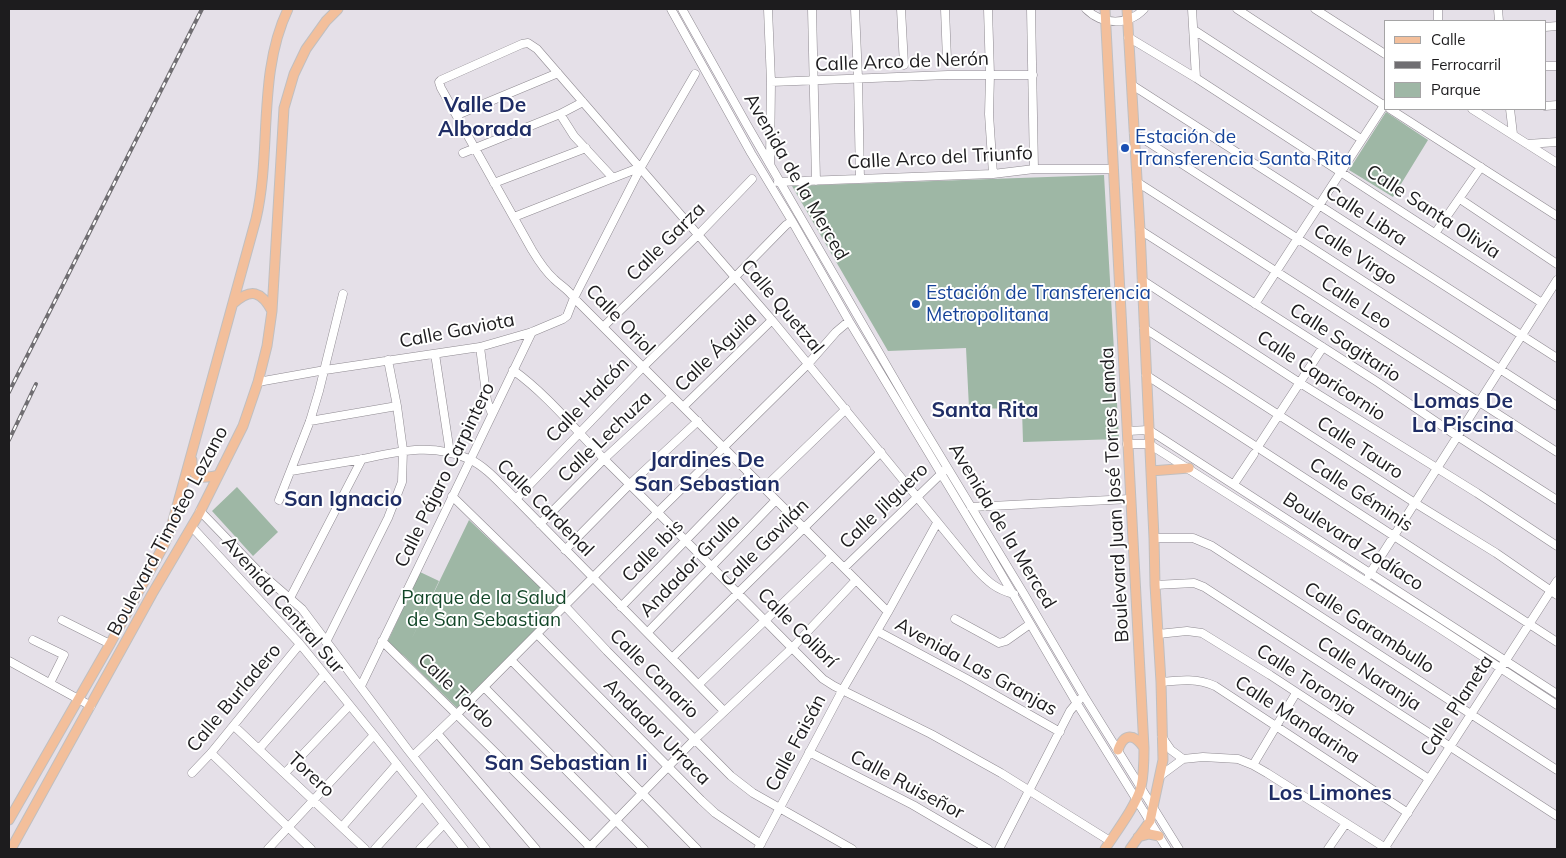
<!DOCTYPE html>
<meta charset="utf-8">
<style>
body{margin:0}
#map{position:relative;width:1566px;height:858px;overflow:hidden;background:#e5e0e8;font-family:Mulish,sans-serif}
canvas{display:block}
.frame{position:absolute;inset:0;border:10px solid #1d1c1e;pointer-events:none}
.legend{position:absolute;left:1384px;top:20px;width:162px;height:90px;box-sizing:border-box;background:#fff;border:1px solid #a5a4a5;margin:0;padding:6px 9px;list-style:none;font-size:15px;color:#1d1c1e}
.legend li{display:flex;align-items:center;gap:10px;height:25px}
.legend b{width:25px;border:1px solid #a5a4a5}
</style>
<div id="map">
<canvas width="1566" height="858"></canvas>
<div class="frame"></div>
<ul class="legend">
<li><b style="height:6px;background:#f3bf9b"></b>Calle</li>
<li><b style="height:6px;background:#706e72"></b>Ferrocarril</li>
<li><b style="height:14px;background:#9eb7a5"></b>Parque</li>
</ul>
</div>
<script>
const ctx = document.querySelector('canvas').getContext('2d');
ctx.lineJoin = 'round';
function paint(path, color) { ctx.fillStyle = color; ctx.fill(path, 'evenodd'); }
function trace(path, color, width, dash) { ctx.strokeStyle = color; ctx.lineWidth = width; ctx.lineCap = dash ? 'butt' : 'round'; ctx.setLineDash(dash || []); ctx.stroke(path); }
function drawText(font, color, halo, rows, align = 'center') {
  ctx.font = font + ' Mulish,sans-serif'; ctx.lineWidth = 4; ctx.setLineDash([]); ctx.textBaseline = 'middle'; ctx.strokeStyle = halo; ctx.fillStyle = color; for (const [text, x, y, turn = 0] of rows) {
    ctx.save(); ctx.translate(x, y); ctx.rotate((+turn || 0) * Math.PI / 180); ctx.textAlign = isNaN(turn) ? turn : align; if (halo) ctx.strokeText(text, 0, 0); ctx.fillText(text, 0, 0); ctx.restore();
  }
}
paint(new Path2D(`
 M1386,112L1428,140L1393,197L1349,170Z
 M1104,175L1119,439L1023,442L1022,409L969,408L966,348L888,351L792,186Z
 M237,487L278,532L253,556L212,511Z
 M469,520L561,607L457,708L404,656L387,643L420,572L439,581L411,640Z`), '#9eb7a5');
const minor = new Path2D(`
 M671,9L751,153L792,221L849,321L986,548L1076,702L1167,849
 M682,9L747,125L910,406L1024,594L1084,696L1179,849
 M768,9L771,82L770,163
 M812,9L816,181
 M855,9L858,78L860,179
 M901,9L904,65
 M945,9L947,60
 M988,9L990,75L989,114L993,174
 M1031,9L1034,169
 M1086,9C1102,25 1128,26 1144,9
 M1192,9L1196,78
 M1237,9L1385,106
 M1315,9L1385,54
 M1438,9V21
 M1498,9L1499,21
 M1545,27L1557,26
 M1194,30L1361,139
 M1128,37L1196,78L1542,303
 M1545,66H1557
 M771,82L948,75H1033
 M1132,85L1557,358
 M1545,106L1557,105
 M1390,109L1557,216
 M1472,109L1557,163
 M1510,109L1513,134
 M560,114L574,136L613,178
 M457,115L558,73
 M1134,133L1557,406
 M1527,144L1557,142
 M463,153L560,114L583,102
 M778,182L993,174L1034,169H1113
 M1137,182L1557,452
 M494,183L586,148
 M1460,199L1557,264
 M514,217L641,167
 M1140,230L1379,383L1457,436L1557,500
 M1436,232L1481,167
 M1142,280L1300,383L1477,493L1557,546
 M1255,304L1385,104
 M603,327L699,234L752,179
 M1144,328L1415,503L1496,553L1557,595
 M480,347L487,401L492,414
 M435,354L450,453
 M513,370C549,396 577,432 608,463C680,534 751,607 823,679L834,686L931,734L1001,773L1110,841
 M1146,375L1557,642
 M258,382L325,370L480,347L532,332L563,319L567,316L574,298L641,167L695,74
 M683,407L772,320
 M310,421L397,406
 M1127,431L1149,430L1557,694
 M1127,444H1149L1439,628L1557,705
 M1257,448L1323,347
 M291,471C315,467 339,463 363,459C401,451 432,443 469,459C487,467 502,486 516,499L724,711
 M1234,484L1254,454
 M764,488L846,409
 M452,496L565,606L607,651L731,776L753,793L852,849
 M516,499L643,367L735,277L786,225L792,221
 M279,500L310,421L319,391L343,294
 M971,507L1130,499
 M200,511L257,570L302,609L408,750L486,849
 M540,524L604,459L672,396
 M192,527L300,644L374,735L464,849
 M1154,538H1193L1212,546L1557,770
 M565,550L630,484L698,421
 M844,568L944,471
 M1369,575L1557,280
 M1155,585L1194,583L1204,587L1557,816
 M289,600L362,459
 M621,607L750,474
 M888,612L574,298C568,289 561,286 554,279C545,271 538,260 532,250L441,88L439,82L441,80L522,44L528,43L537,49L772,320L976,569C988,582 997,590 1014,594
 M955,619L999,643L1006,641L1030,624
 M62,620L110,644
 M877,631L965,678L1060,732
 M648,632L776,500
 M537,634L701,800L715,813L761,844
 M1158,634L1187,631L1202,633L1270,675L1429,779
 M33,640L64,655L50,683
 M382,641L505,762L592,849
 M326,642L388,518L402,482L403,450L397,406L388,360
 M672,658L881,452
 M511,660L697,849
 M9,661L91,706
 M1161,682C1180,680 1197,678 1215,686L1408,813
 M699,684L832,556
 M361,686L532,332
 M484,687L644,849
 M234,726L365,849
 M437,733L536,849
 M1162,737L1171,750L1183,759
 M259,749L324,675
 M809,752L913,805L988,849
 M211,753L311,849
 M413,756L457,714L658,512L808,364L836,332L849,321
 M1253,765L1296,693
 M192,773L211,753L300,644
 M285,773L349,706
 M1160,776L1183,759L1203,757L1238,759L1253,765L1267,773L1387,849
 M342,827L397,764
 M268,849L374,735
 M375,849L422,797
 M420,849L444,824
 M588,849L695,739L792,648L856,580
 M758,849L843,689L888,612L937,523
 M999,849L1070,711L1080,699
 M1328,849L1346,823
 M1384,849L1557,581`);
const major = new Path2D(`
 M1105,9L1144,748C1144,761 1144,774 1141,787C1136,806 1116,832 1105,849
 M1127,9L1140,230L1154,538L1155,585L1161,682L1163,760L1150,821L1130,849
 M234,303C251,288 261,291 272,311
 M192,460C191,480 203,479 218,475
 M1151,471L1189,468
 M1118,750C1124,733 1134,733 1144,748
 M9,820L110,644L164,545L171,528L256,219C272,150 257,74 288,9
 M1138,837L1149,834L1159,836
 M11,849L152,594L199,514L243,426L258,382L267,346L272,311L284,108L294,74L306,49L326,21L338,9`);
trace(minor, '#8f8a91', 9);
trace(major, '#c0bfc0', 11);
trace(minor, '#fff', 8);
trace(major, '#f3bf9b', 9);
const rail = new Path2D(`
 M9,392L202,9
 M9,440L36,384`);
trace(rail, '#706e72', 4);
trace(rail, '#fff', 2, [5.5]);
for (const [x, y, r, color] of [
 [1125,148,5,"#1a4fb4"],
 [916,304,5,"#1a4fb4"]
]) { const dot = new Path2D(); dot.arc(x, y, r, 0, 2 * Math.PI); ctx.fillStyle = color; ctx.fill(dot); trace(dot, '#fff', 2); }
drawText('19px', '#1d1c1e', '#fff', [
 ["Calle Arco de Nerón",902,62,-2],
 ["Calle Arco del Triunfo",940,158,-3],
 ["Avenida de la Merced",796,177,60],
 ["Calle Santa Olivia",1433,212,33],
 ["Calle Libra",1366,216,33],
 ["Calle Garza",666,242,-45],
 ["Calle Virgo",1355,255,33],
 ["Calle Leo",1356,303,33],
 ["Calle Quetzal",782,307,50],
 ["Calle Oriol",620,320,46],
 ["Calle Gaviota",457,331,-11],
 ["Calle Sagitario",1345,343,33],
 ["Calle Águila",716,352,-44],
 ["Calle Capricornio",1321,376,33],
 ["Calle Halcón",588,400,-46],
 ["Calle Lechuza",605,437,-44],
 ["Calle Tauro",1360,448,33],
 ["Calle Pájaro Carpintero",445,475,-64],
 ["Boulevard Juan José Torres Landa",1115,495,-93],
 ["Calle Géminis",1361,495,33],
 ["Calle Jilguero",884,506,-44],
 ["Calle Cardenal",545,508,45],
 ["Avenida de la Merced",1002,526,59],
 ["Boulevard Timoteo Lozano",168,531,-62],
 ["Boulevard Zodíaco",1353,542,33],
 ["Calle Gavilán",765,543,-45],
 ["Calle Ibis",653,551,-46],
 ["Andador Grulla",690,566,-46],
 ["Avenida Central Sur",283,605,49],
 ["Calle Colibrí",797,628,45],
 ["Calle Garambullo",1369,628,33],
 ["Avenida Las Granjas",976,667,29],
 ["Calle Canario",654,674,45],
 ["Calle Naranja",1369,674,33],
 ["Calle Toronja",1306,680,33],
 ["Calle Tordo",456,691,44],
 ["Calle Burladero",234,698,-50],
 ["Calle Planeta",1457,706,-57],
 ["Calle Mandarina",1297,720,33],
 ["Andador Urraca",657,732,45],
 ["Calle Faisán",796,743,-62],
 ["Torero",311,775,43],
 ["Calle Ruiseñor",907,785,28]
]);
drawText('19px', '#164399', '#fff', [
 ["Estación de",1135,137],
 ["Transferencia Santa Rita",1135,159],
 ["Estación de Transferencia",926,293],
 ["Metropolitana",926,315]
], 'left');
drawText('19px', '#134729', '#fff', [
 ["Parque de la Salud",484,598],
 ["de San Sebastian",484,620]
]);
drawText('bold 21px', '#1f2d65', '#fff', [
 ["Valle De",485,106],
 ["Alborada",485,130],
 ["Lomas De",1463,402],
 ["La Piscina",1463,426],
 ["Santa Rita",985,411],
 ["Jardines De",707,461],
 ["San Sebastian",707,485],
 ["San Ignacio",343,500],
 ["San Sebastian Ii",566,764],
 ["Los Limones",1330,794]
]);
</script>
